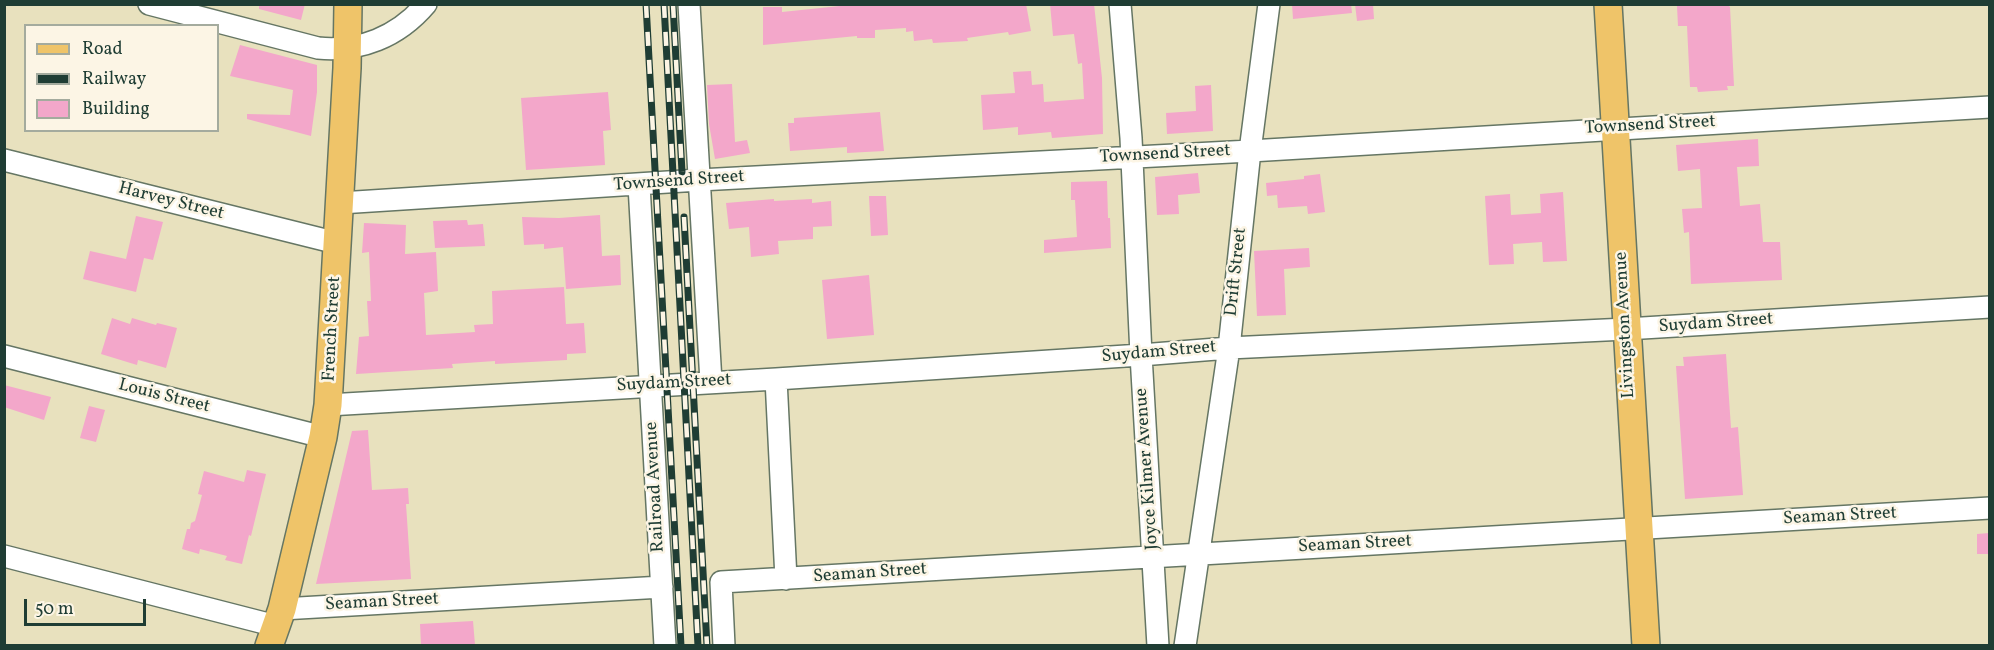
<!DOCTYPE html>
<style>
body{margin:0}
#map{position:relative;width:1994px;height:650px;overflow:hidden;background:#e8e1be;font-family:Vollkorn,serif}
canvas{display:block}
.frame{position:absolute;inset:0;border:6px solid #1f3d34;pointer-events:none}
.legend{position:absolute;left:24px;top:24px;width:195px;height:108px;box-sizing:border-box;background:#fcf5e5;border:2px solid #a4ab9e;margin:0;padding:8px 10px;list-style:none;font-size:18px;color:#1f3d34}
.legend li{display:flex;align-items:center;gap:12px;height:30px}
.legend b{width:30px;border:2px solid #a4ab9e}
.scale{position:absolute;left:24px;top:599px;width:122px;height:27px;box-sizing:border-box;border:3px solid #1f3d34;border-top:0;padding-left:8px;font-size:18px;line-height:21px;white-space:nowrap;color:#1f3d34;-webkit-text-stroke:4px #fcf5e5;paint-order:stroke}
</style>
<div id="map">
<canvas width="1994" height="650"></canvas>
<div class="frame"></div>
<ul class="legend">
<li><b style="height:8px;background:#efc469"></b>Road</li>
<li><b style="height:8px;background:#1f3d34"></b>Railway</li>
<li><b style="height:16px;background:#f3a7ca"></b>Building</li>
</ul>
<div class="scale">50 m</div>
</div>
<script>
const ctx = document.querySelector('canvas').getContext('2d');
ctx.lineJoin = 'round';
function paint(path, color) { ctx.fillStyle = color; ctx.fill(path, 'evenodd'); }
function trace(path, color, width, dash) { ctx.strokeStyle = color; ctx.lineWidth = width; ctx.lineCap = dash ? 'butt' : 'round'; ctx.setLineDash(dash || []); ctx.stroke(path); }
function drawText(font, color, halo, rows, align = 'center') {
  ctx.font = font + ' Vollkorn,serif'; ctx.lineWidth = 5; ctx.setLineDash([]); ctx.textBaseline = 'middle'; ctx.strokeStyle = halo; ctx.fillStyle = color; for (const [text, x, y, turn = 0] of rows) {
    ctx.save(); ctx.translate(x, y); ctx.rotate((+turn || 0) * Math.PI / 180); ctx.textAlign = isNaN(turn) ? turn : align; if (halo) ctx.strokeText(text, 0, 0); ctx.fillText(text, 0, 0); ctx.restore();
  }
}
paint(new Path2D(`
 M259,4H305L301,20L259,9Z
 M859,4H874V6L903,4H1026L1031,31L1009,35L1008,32L967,38L968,41L933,43L932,39L914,41L913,31L906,32V28L875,30V38H857V36L763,45V7H782V12Z
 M1050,4H1094L1102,78L1103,134L1052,138L1051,132L1018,135V127L983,130L981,95L1015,93L1013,72L1031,71L1032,85L1043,84L1044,102L1084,99L1082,63L1078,64L1074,34L1053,36Z
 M1292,4H1351L1352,13L1293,19Z
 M1355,4H1373L1374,19L1357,21Z
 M1687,4H1727L1730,7L1734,86H1727L1728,90L1698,92L1697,87H1690L1687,26H1678L1677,6Z
 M240,45L317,65V92L311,136L247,119V114L290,115L293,90L230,76Z
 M732,84L735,142L747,140L750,153L715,159L709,124L707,85Z
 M1211,85L1213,131L1167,134L1166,113L1196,111L1195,86Z
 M608,92L611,130L603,131L605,165L526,170L521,98Z
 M880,112L884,151L847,153V147L790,151L788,123H794V118Z
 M1758,139L1759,166L1737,167L1740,206L1760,204L1763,242H1780L1782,280L1691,284L1689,232L1684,233L1682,209L1702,208L1700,169L1678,171L1676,145Z
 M1198,173L1200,193L1178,195L1179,214L1157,215L1155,177Z
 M1320,174L1325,212L1308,214L1307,206L1278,208L1277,195L1267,196L1266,183L1304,179V176Z
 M1107,181L1108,218H1110L1111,248L1044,253V240L1077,237L1075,200H1071V182Z
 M1563,192L1567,261L1543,262L1542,242L1513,244L1514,264L1489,265L1485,196L1510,194L1511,215L1541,213L1540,194Z
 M869,196H886L888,235L871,236Z
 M774,199V201L812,199V203L831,201L832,226L813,227V239L778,241L779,254L751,257L749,227L729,229L726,203Z
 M600,215L602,256L620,255L621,285L566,289L563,247L544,249V244L524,245L522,217L559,218Z
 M136,216L163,222L153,260L144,258L136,292L83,279L90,251L126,259Z
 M467,220L468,225L483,224L485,246L435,248L433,221Z
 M364,223L406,225L405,254L436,252L438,291L424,293L426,335L475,332L474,325L493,324L492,291L564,287L566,324L584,323L586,353L567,354V360L495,364V361L452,364L453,368L356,374L359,337L369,336L367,301H371L369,252L362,253Z
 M1309,248L1310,267L1284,269L1286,315L1257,316L1254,251Z
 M869,275L874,335L827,339L822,280Z
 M112,318L130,324L132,318L156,325L157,323L177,328L166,368L138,360L137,365L101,354Z
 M1726,354L1731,428L1738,427L1743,495L1685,499L1676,366H1684L1683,357Z
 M4,385L51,397L44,420L4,407Z
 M89,406L105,410L96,442L80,438Z
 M368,430L372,490L408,488L409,504H406L411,579L316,584L352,431Z
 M247,470L266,474L251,536L249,535L242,564L225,560L227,556L200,549L199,554L182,549L187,529H190L191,523L195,521L202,495L198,494L204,471L244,482Z
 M1989,533V554H1977V534Z
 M473,621L475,645H421L420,624Z`), '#f3a7ca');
const minor = new Path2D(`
 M149,4L318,48C360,52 398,37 426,4
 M689,4L711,382
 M1120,4L1131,138L1141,355L1158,646
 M4,160L337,243
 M639,185L665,646
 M340,203L699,180L1250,151L1990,107
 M4,356L323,437
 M776,379L786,579
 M328,405L776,379L1141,355L1229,348L1626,329L1990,307
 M4,556L276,626
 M282,609L662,587
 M724,646L721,582L1990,508
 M1185,646L1229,348L1250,151L1269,4`);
const major = new Path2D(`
 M1608,4L1646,646
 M269,646L282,609L323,437L328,405L347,68L348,4`);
trace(minor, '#657664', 24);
trace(major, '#657664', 30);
trace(minor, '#fff', 21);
trace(major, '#efc469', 27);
const rail = new Path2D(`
 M646,4L681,646
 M664,4L698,646
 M673,4L682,172
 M684,217L707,646`);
trace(rail, '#1f3d34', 7);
trace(rail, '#fcf5e5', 4.5, [14]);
drawText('18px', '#1f3d34', '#fcf5e5', [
 ["Townsend Street",1650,126,-3],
 ["Townsend Street",1165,155,-3],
 ["Townsend Street",679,182,-4],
 ["Harvey Street",171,202,14],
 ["Drift Street",1237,272,-84],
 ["Suydam Street",1716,324,-4],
 ["Livingston Avenue",1626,325,-93],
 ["French Street",333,329,-87],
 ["Suydam Street",1159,353,-5],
 ["Suydam Street",674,384,-3],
 ["Louis Street",164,397,14],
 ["Joyce Kilmer Avenue",1148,469,-94],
 ["Railroad Avenue",656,487,-93],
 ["Seaman Street",1840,517,-3],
 ["Seaman Street",1355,545,-3],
 ["Seaman Street",870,574,-4],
 ["Seaman Street",382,603,-3]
]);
</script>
